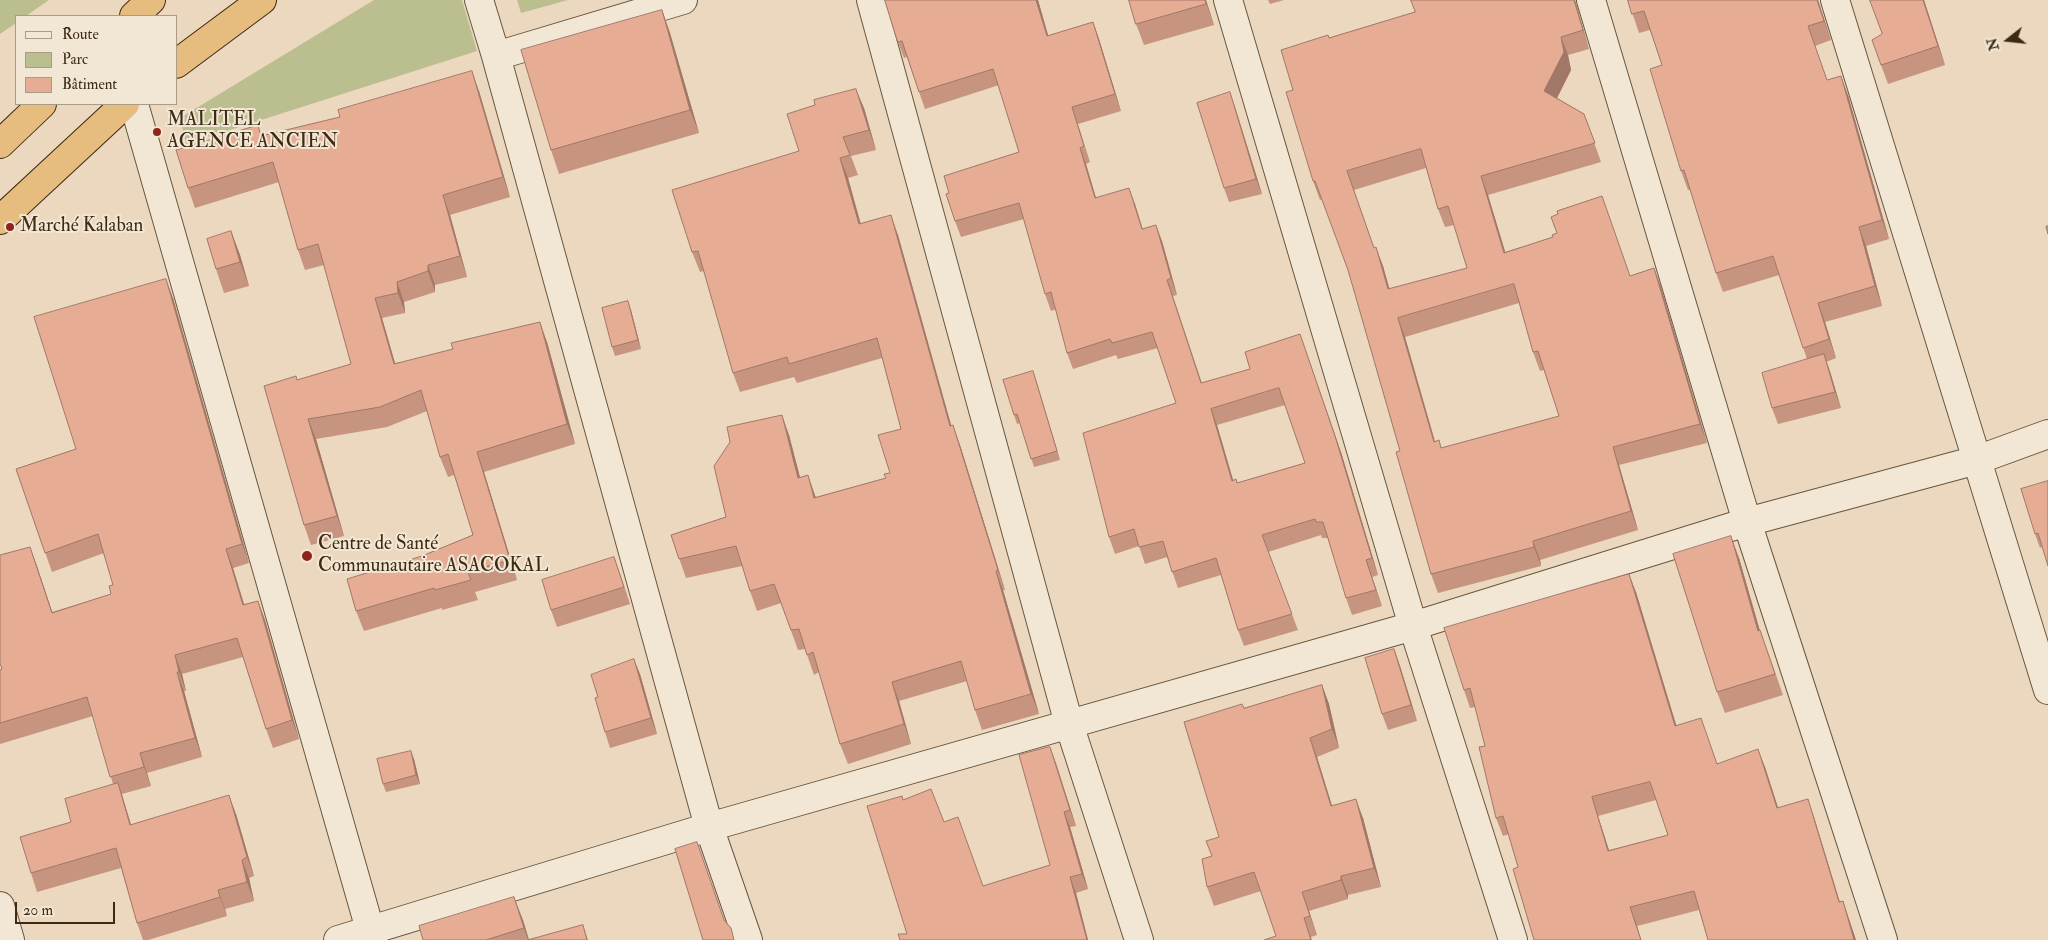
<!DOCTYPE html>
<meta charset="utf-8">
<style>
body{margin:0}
#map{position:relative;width:2048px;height:940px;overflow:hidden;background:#ebd8be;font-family:"IM FELL Double Pica",serif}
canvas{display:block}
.legend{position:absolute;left:15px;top:15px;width:162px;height:90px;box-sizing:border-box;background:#f2e6d5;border:1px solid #aa9b87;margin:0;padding:6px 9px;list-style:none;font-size:15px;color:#3d2a13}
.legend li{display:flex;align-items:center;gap:10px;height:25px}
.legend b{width:25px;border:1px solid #aa9b87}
.north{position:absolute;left:1983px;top:15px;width:50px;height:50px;-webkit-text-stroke:4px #f2e6d5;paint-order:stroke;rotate:254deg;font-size:14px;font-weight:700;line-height:20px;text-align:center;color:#3d2a13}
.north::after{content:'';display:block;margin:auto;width:18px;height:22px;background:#3d2a13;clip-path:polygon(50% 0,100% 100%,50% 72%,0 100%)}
.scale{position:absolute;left:15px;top:902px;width:100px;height:22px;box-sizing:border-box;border:2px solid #3d2a13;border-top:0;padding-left:6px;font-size:15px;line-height:18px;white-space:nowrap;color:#3d2a13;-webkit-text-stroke:4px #f2e6d5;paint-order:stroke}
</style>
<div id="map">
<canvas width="2048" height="940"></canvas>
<ul class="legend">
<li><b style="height:6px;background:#f2e6d5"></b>Route</li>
<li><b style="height:14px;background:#bbbe8f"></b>Parc</li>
<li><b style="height:14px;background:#e6ac94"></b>Bâtiment</li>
</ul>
<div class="north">N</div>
<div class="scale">20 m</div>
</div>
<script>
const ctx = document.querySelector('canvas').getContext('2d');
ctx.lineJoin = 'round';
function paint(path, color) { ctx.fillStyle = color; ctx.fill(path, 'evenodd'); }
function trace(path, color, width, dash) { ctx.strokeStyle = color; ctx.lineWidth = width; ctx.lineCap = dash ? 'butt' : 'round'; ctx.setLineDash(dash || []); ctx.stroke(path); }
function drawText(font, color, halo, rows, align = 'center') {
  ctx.font = font + ' "IM FELL Double Pica",serif'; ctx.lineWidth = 4; ctx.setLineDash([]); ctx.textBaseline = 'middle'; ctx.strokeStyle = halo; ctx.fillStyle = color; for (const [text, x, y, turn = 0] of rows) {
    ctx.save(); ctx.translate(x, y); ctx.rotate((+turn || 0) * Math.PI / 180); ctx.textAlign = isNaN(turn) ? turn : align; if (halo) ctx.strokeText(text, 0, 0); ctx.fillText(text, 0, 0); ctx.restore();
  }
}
paint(new Path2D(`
 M0,0H49L26,16H16V23L0,34Z
 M374,0H462L477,51L186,144L180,118Z
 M517,0H568L521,13Z`), '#bbbe8f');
const minor = new Path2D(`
 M479,0L496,56L683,0
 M871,0L1069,724L1139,940
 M1228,0L1413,626L1513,940
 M1591,0L1747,522L1883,940
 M1835,0L2048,690
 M496,56L709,827L748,940
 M134,104L373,940
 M0,906L10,940
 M338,940L709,827L1413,626L1747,522L1977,460L2048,434`);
const trunk = new Path2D(`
 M134,16L151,0
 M176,64L262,0
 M0,144L42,104
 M0,220L125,104`);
trace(minor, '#68563e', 30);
trace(trunk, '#3d2a13', 30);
trace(minor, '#f2e6d5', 28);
trace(trunk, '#e6bc7f', 28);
paint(new Path2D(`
 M885,0H1038L1048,36L1093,22L1099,39L1121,111L1078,124L1090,162L1086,164L1096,198L1135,204L1142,229L1162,241L1177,295L1173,296L1202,383L1250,369L1245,352L1341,452L1378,575L1372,577L1382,606L1352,615L1346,598L1328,538H1322L1321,535L1268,552L1298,630L1244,646L1238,630L1221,575L1178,588L1167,557L1145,564L1139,546L1115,554L1109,537L1176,403L1158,348L1118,359L1116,355L1073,369L1067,353L1056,309L1051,311L1045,294L1024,219L961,237L955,221L949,193L1019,152L999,85L925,109L907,57L904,58L898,42ZM1285,405L1305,463L1237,483L1233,480L1217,425Z
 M1129,0H1206L1214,25L1144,45L1136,24Z
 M1268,0H1284L1270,4Z
 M1411,0H1575L1589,49L1568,55L1571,70L1557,98L1584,114L1601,162L1488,195L1505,252L1553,237L1557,233L1551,217L1630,276L1654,268L1661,287L1707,443L1619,465L1638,530L1540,560L1541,566L1438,593L1431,574L1400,451L1348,270L1322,199L1320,200L1313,181L1293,90L1329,38L1415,12ZM1426,168L1438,209L1445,227L1454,225L1467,268L1389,289L1383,266L1374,248L1354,190ZM1519,303L1533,352L1540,371L1544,370L1559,416L1442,448L1435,441L1405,337Z
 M1628,0H1818L1831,40L1815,46L1827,80L1848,95L1889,239L1866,246L1882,306L1825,322L1836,358L1826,362L1841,408L1778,424L1772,408L1807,359L1779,275L1723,292L1716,273L1690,190H1688L1681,171L1662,65L1650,30L1639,33Z
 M1924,0L1945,65L1888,84L1881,65L1882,34Z
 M662,10L670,33L699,133L559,174L551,150Z
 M479,91L510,197L450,215L467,277L435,285V292L404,302L405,313L382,318L395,363L547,342L575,444L484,472L517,580L475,592L478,600L442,610V608L364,631L356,611L422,556L473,535L454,475L448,477L440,457L427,411L387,427L316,439L344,536L311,545L304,525L297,380L351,364L324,265L305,270L298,250L279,182L195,208L188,188L262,136Z
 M1235,107L1262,194L1229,202L1224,188Z
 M864,108L876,150L851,156L858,175L848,178L861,224L898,235L951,426L960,445L1005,590H1003L1039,714L982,730L975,710L967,681L899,701L911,744L848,764L840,744L819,672L814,675L805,649L798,650L781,603L757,611L750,591L742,566L686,578L671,535L726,517L789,435L800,477L816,497L886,478L890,473L901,429L882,358L797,383L794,377L740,392L733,373L704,271L700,272L692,252L799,151Z
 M231,231L240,255L249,286L224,293L216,269Z
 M173,298L249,563L233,568L244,604L258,601L265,620L299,739L273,748L266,729L243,657L182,674L186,691H184L202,757L147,773L151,786L122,794L131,825L236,814L254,876L249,878L254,901L225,909L227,916L148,940H143L137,923L121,868L37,892L31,873L71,822L113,784L93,716L0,744V670L2,669L30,547L52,612L111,594L113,585L104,553L52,572L16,469L76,449Z
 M631,310L641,349L615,356L612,347Z
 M1036,380L1060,460L1034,467L1020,423L1017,424L1014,415Z
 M2048,481L2042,547L2040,548L2035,534Z
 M614,557L630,604L557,627L551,610Z
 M1739,558L1760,631L1768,652L1783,695L1725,713L1717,692Z
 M1636,592L1676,726L1717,763L1765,767L1778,808L1814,817L1840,902L1843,901L1856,940H1708L1699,910L1637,926L1641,940H1534L1518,867L1509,834L1503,836L1496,818L1485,746L1475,707L1470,708L1464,690ZM1656,800L1668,835L1609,850L1598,816Z
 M1394,649L1400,666L1417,721L1388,730L1382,714Z
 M640,674L657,734L610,748L605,732L598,697Z
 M1322,685L1329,704L1339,748L1317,757L1332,806L1363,818L1381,887L1348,895V899L1309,911L1317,935L1311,937L1312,940H1264L1276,936L1261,891L1214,906L1207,887L1212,856L1219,837L1244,708Z
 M1050,747L1076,826L1070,827L1088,889L1076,893L1088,940H900L907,934L903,800L944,822L983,886L1050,865Z
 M414,759L420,784L386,792L383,784Z
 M523,920L529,940L583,925L588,940H423Z`), '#c6947f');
paint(new Path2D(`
 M1036,0H1038L1053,52L1047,36Z
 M1205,0H1206L1214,25Z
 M1574,0H1575L1589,49L1583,30Z
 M1817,0H1818L1831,40L1824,21Z
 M1923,0H1924L1945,65L1938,46Z
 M662,10L670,33L699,133L690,110Z
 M1093,22L1099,39L1121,111L1115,94Z
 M1561,37L1568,55L1571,70L1551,110L1544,91Z
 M472,71L479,91L510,197L503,177Z
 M1841,76L1848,95L1889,239L1882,220Z
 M856,89L864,108L876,150L869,130Z
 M1230,92L1235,107L1262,194L1256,179Z
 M1080,148L1086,164L1101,215L1095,198Z
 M840,158L848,178L866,244L859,224Z
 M1481,176L1488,195L1511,271L1504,253Z
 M1129,188L1135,204L1148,246L1142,229Z
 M443,195L450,215L467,277L460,256Z
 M891,215L898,235L957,446L950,426Z
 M1156,225L1162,241L1177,295L1171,278Z
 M1859,227L1866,246L1882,306L1875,286Z
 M231,231L240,255L249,286L240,262Z
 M1376,247L1383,266L1395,308L1388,289Z
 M428,265L435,285V292L428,271Z
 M1654,268L1661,287L1707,443L1700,424Z
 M166,279L173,298L249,563L242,544Z
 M397,282L404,302L405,313L398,293Z
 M375,298L382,318L401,384L394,364Z
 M628,301L631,310L641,349L638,340Z
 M1818,303L1825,322L1836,358L1829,339Z
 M1398,318L1405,337L1440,460L1434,442Z
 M540,322L547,342L575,444L567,424Z
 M1300,334L1341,452L1378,575L1372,558Z
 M1824,354L1830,371L1841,408L1835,392Z
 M1033,371L1036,380L1060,460L1057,451Z
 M1211,409L1217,425L1238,497L1232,481Z
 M782,415L789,435L805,497L798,478Z
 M308,419L316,439L344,536L337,516Z
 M953,425L960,445L1005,590L998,570Z
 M1613,447L1619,465L1638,530L1631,511Z
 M477,452L484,472L517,580L510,560Z
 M808,475L815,495L821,518L814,498Z
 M1731,536L1739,558L1766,652L1758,631Z
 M1533,541L1540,560L1541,566L1534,547Z
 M30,547L37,566L59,632L52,613Z
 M226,549L233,568L250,624L243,605Z
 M614,557L620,574L630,604L624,587Z
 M1366,560L1372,577L1382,606L1376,590Z
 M996,571L1003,590L1039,714L1031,694Z
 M1629,574L1636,592L1682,744L1675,726Z
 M258,601L265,620L299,739L292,720Z
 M1394,649L1400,666L1417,721L1411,705Z
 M175,655L182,674L186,691L179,672Z
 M634,659L640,674L657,734L651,718Z
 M177,672L184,691L202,757L195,738Z
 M892,682L899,701L911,744L904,724Z
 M1322,685L1329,704L1339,748L1332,729Z
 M1310,738L1317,757L1338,825L1331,806Z
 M1050,747L1056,763L1076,826L1070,810Z
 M1758,749L1765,767L1784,826L1777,808Z
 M411,751L414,759L420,784L416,775Z
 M140,753L147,773L151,786L144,767Z
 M118,783L124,802L137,844L130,825Z
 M229,795L236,814L254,876L247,857Z
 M1592,797L1598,816L1615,869L1608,851Z
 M1356,799L1363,818L1381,887L1374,868Z
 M1808,799L1814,817L1845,920L1839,902Z
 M1064,812L1070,827L1088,889L1082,874Z
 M242,860L249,878L254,901L247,882Z
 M1341,876L1348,895V899L1341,880Z
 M1070,877L1076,893L1088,940H1087Z
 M218,890L225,909L227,916L220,897Z
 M1302,892L1309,911L1317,935L1310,916Z
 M514,897L523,920L529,940H528L524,928Z
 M1843,901L1856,940H1854Z
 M1630,907L1637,926L1641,940Z`), '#a17868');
const building = new Path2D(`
 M885,0H1036L1047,36L1093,22L1115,94L1072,107L1084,146L1080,148L1095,198L1129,188L1142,229L1156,225L1171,278L1167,280L1201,383L1250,369L1245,352L1300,334L1335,436L1372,558L1366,560L1376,590L1346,598L1323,522H1316L1315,519L1262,535L1292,614L1238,630L1216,558L1172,572L1163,541L1139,547L1134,529L1109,537L1083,433L1176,403L1152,332L1112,343L1110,339L1067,353L1051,292L1045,294L1019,203L955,221L946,194L949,193L944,176L1019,152L993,69L919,92L902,41L898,42ZM1279,388L1305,463L1237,483L1236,479L1232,481L1211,409Z
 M1129,0H1205L1206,4L1136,24Z
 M1411,0H1574L1583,30L1561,37L1564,52L1544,91L1584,114L1595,143L1481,176L1504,253L1553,237L1552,235L1557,233L1551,217L1558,214L1557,211L1602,196L1630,276L1654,268L1700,424L1613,447L1631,511L1533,541L1534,547L1431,574L1396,452L1400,451L1348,270L1315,181H1313L1286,92L1293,90L1281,50L1328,35L1329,38L1415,12ZM1421,149L1438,209L1448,206L1467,268L1388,289L1376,247L1374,248L1347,171ZM1514,284L1533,352L1538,351L1559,416L1441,448L1439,440L1434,442L1398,318Z
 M1628,0H1817L1824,21L1808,26L1827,80L1841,76L1882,220L1859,227L1875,286L1818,303L1829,339L1803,348L1773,256L1716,273L1684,170L1681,171L1650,69L1662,65L1644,11L1632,14Z
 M1870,0H1923L1938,46L1881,65L1872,40L1882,34Z
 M662,10L690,110L551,150L521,50Z
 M472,71L503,177L443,195L460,256L428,265V271L397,282L398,293L375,298L394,364L453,349L451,343L540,322L567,424L477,452L510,560L468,572L471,580L435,590L434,588L356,611L347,579L422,556L473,535L448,454L440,457L421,390L380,407L308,419L337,516L304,525L264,386L296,376L297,380L351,364L318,244L298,250L273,162L188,188L176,150L258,125L261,136L340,117L338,110Z
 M856,89L869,130L843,137L850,155L840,158L859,224L891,215L950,426L953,425L998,570L996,571L1031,694L975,710L961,661L892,682L904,724L840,744L813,652L807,655L799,629L791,630L774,584L750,591L736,546L679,559L671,535L726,517L714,466L730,442L727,427L782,415L798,478L808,475L814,498L886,478L884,474L890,473L878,435L901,429L877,338L789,364L787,357L733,373L698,251L692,252L672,190L799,151L787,114L815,105L814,100Z
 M1230,92L1256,179L1224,188L1197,103Z
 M2048,226V234L2046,227Z
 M231,231L240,262L216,269L207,239Z
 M166,279L242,544L226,549L243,605L258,601L292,720L266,729L237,638L175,655L179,672H177L195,738L140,753L144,767L110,777L87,697L0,723V670L2,669L0,663V555L30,547L52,613L111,594L109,586L113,585L98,534L45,553L16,469L76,449L34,317Z
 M628,301L638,340L612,347L602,308Z
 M1824,354L1835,392L1772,408L1762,373Z
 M1033,371L1057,451L1031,459L1017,414L1014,415L1003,380Z
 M2048,481V566L2038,533L2035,534L2021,489Z
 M1731,536L1758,631L1760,630L1775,674L1717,692L1673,554Z
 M614,557L624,587L551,610L542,580Z
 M1629,574L1675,726L1701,718L1717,764L1758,749L1777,808L1808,799L1839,902L1843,901L1854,940H1708L1694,891L1630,907L1641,940H1534L1513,869L1518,867L1503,816L1496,818L1479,747L1485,746L1470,688L1464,690L1444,628ZM1650,782L1668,835L1608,851L1592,797Z
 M1394,649L1411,705L1382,714L1365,658Z
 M634,659L651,718L605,732L595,698L598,697L591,675Z
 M1322,685L1332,729L1310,738L1331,806L1356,799L1374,868L1341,876V880L1302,892L1310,916L1304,918L1311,940H1264L1276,936L1254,872L1207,887L1202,859L1212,856L1206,841L1219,837L1184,722L1242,704L1244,708Z
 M1050,747L1070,810L1064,812L1082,874L1070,877L1087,940H900L898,934H907L867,806L902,796L903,800L931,789L944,822L958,817L983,886L1050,865L1019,755Z
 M411,751L416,775L383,784L377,759Z
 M118,783L130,825L229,795L247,857L242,860L247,882L218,890L220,897L137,923L116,848L31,873L20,837L71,822L65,799Z
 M697,842L724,920L731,928L734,940H703L675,849Z
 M514,897L524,928L486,940H423L419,926Z
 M583,925L587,940H528Z`);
paint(building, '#e6ac94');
trace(building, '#a17868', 1);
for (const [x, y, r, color] of [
 [157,132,5,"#8f2418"],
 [10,227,5,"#8f2418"],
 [307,556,6,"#8f2418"]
]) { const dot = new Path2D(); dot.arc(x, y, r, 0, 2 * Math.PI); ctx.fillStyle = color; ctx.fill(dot); trace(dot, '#f2e6d5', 2); }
drawText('19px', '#3d2a13', '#f2e6d5', [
 ["MALITEL",167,121],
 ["AGENCE ANCIEN",167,143],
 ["Marché Kalaban",20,227],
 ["Centre de Santé",318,545],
 ["Communautaire ASACOKAL",318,567]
], 'left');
</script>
